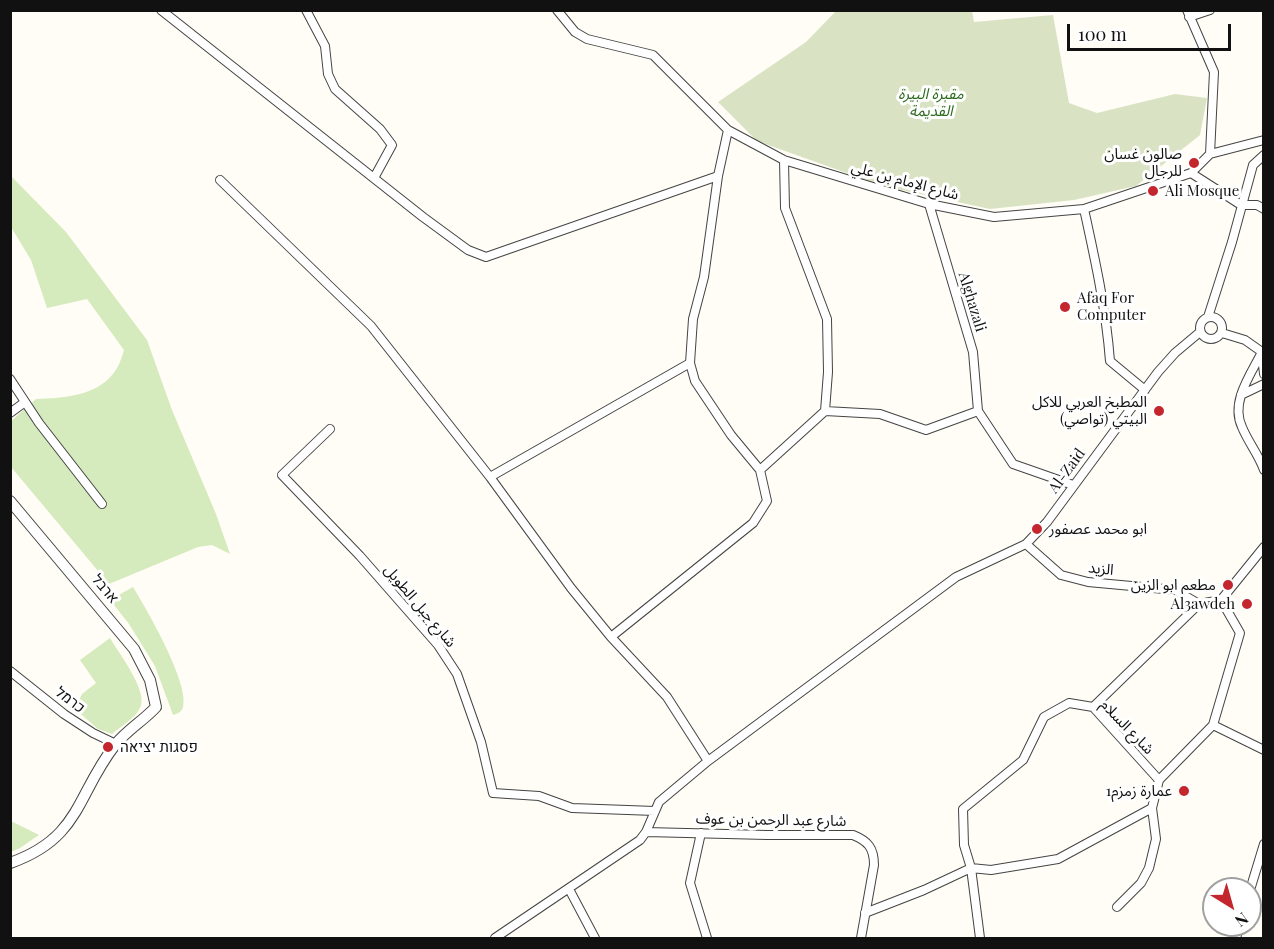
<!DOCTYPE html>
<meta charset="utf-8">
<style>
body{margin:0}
#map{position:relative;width:1274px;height:949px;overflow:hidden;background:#fffdf5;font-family:"Playfair Display",serif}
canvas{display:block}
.frame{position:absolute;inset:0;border:12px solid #111;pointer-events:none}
.north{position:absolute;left:1202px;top:877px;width:60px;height:60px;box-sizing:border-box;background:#fff;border:2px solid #a0a0a0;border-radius:50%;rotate:143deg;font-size:16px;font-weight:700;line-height:24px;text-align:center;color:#111}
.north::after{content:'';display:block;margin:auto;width:21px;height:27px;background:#c4262e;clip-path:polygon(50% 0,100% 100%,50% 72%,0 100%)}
.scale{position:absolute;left:1067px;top:24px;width:164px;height:27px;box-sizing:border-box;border:3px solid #111;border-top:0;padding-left:8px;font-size:18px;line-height:21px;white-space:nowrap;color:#111;-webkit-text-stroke:4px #fff;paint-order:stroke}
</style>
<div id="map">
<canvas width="1274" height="949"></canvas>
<div class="frame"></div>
<div class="north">N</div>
<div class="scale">100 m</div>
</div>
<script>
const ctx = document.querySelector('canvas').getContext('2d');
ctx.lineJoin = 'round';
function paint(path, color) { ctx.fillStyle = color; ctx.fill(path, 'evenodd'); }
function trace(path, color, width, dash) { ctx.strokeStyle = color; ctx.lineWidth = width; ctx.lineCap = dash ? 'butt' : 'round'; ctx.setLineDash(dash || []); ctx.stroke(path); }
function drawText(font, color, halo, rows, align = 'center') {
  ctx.font = font + ' "Playfair Display","Noto Sans Arabic",Heebo,serif'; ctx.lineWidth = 6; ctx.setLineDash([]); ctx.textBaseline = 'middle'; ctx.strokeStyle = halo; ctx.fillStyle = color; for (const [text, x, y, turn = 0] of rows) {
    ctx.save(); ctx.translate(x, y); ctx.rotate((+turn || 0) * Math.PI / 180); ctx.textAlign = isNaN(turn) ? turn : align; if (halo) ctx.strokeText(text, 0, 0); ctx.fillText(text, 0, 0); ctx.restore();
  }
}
paint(new Path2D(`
 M11,176L66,232L147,340L172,410L216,514L230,554L212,545L198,547L109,584L11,467V421L36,399C64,398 101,396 117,368C120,363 122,356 124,350L87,299L47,308L31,260L11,227Z
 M133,587C146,608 190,684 183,707C182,712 177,714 173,715L155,666L129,624L110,600Z
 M110,638C118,652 146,688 141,705C138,717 121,726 112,734L98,729L75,709L82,694L96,683L80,660Z
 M11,821L39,835L20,848L11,852Z`), '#d5ebbd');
paint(new Path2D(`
 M837,10L972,11L974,22L1053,15L1069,103L1097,113L1175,94L1207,98L1200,135L1136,186L1074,200L990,209L883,186L757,141L718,102L806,42Z`), '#d9e3c4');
const minor = new Path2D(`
 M161,10L423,217L468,250L486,257L718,176
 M306,10L325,46L328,74L335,89L380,129L392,145L374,178
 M557,10L575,32L587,39L653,55L728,130L718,176L704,277L693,319L690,363L695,381L731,435L760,470L767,501L753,523L611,637
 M1187,10L1214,72L1210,154
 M1189,17L1210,10
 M728,130L784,160L929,204L994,217L1084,209L1191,173L1210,154L1264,140
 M784,160L785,208L827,319L828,372L825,411
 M1191,173L1241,205H1257L1264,209
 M220,180L371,326L490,477L571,588L611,637L667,697L708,761
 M929,204L973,352L978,411L1013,464L1073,485
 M1084,209C1095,259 1106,309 1110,361L1145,390
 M1200 328a11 11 0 1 1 22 0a11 11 0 1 1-22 0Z
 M1208,317L1232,242L1253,165L1264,155
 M1222,333L1245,340L1262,352C1251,374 1230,402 1242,427C1248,442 1259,455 1264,470
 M1262,356L1264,374
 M10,379L39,423L102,504
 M1241,395L1264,384
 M10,413L25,402
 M330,429L282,475L360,556L438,645L457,674L481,742L493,793L539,796L572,808L655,811
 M760,470L825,411L880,414L926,430L978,411
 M490,477L690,363
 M1026,544L1061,575L1088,582L1175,590L1199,604L1221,600L1264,547
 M10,671L64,714L93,733L116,744
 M1093,707L1199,604
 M1213,725L1264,750
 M1152,808L1058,859L991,870L971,868L964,845L963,809L1023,760L1044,717L1069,703L1093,707L1159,780
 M646,832L767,835H853C868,841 874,848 874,865L861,938
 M701,833L690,883L707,938
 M569,889L595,938
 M1250,890L1264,844
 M1117,907L1141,883L1149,868L1156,839L1152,808L1159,780L1213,725L1240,633L1221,600
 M865,913L924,890L971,868L980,938
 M495,938L640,840L646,832L659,802L708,761L956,577L1026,544L1047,522L1158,372L1175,353L1200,332
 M1236,938L1240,925`);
const tertiary = new Path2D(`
 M10,501L134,649L150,680L156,707C143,721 127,730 115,745C76,795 81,838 10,863`);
trace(minor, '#444', 10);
trace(tertiary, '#444', 12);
trace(minor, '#fff', 8);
trace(tertiary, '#fff', 10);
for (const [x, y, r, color] of [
 [1194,163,6,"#c4262e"],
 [1153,191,6,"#c4262e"],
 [1065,307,6,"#c4262e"],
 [1159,411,6,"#c4262e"],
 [1037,529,6,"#c4262e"],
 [1228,585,6,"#c4262e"],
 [1247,604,6,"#c4262e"],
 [108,747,6,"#c4262e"],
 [1184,791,6,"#c4262e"]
]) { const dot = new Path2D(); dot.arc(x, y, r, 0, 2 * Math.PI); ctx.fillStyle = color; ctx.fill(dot); trace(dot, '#fff', 2); }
drawText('italic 15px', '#2f6b1f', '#fff', [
 ["مقبرة البيرة",931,94],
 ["القديمة",931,111]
]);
drawText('15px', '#111', '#fff', [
 ["صالون غسان",1182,154],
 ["للرجال",1182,171],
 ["Ali Mosque",1165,191,"left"],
 ["Afaq For",1077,298,"left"],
 ["Computer",1077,315,"left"],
 ["المطبخ العربي للاكل",1147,402],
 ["البيتي (تواصي)",1147,419],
 ["ابو محمد عصفور",1049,529,"left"],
 ["مطعم ابو الزين",1216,585],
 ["Al3awdeh",1235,604],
 ["פסגות יציאה",120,747,"left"],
 ["عمارة زمزم1",1172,791]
], 'right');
drawText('15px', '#111', '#fff', [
 ["شارع الإمام بن علي",905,181,15],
 ["Alghazali",972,302,73],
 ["Al-Zaid",1067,471,-54],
 ["الزيد",1101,569,6],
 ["ארבל",105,589,50],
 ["شارع جبل الطويل",420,606,50],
 ["כרמל",70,700,37],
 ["شارع السلام",1127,727,46],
 ["شارع عبد الرحمن بن عوف",771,820,1]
]);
</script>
